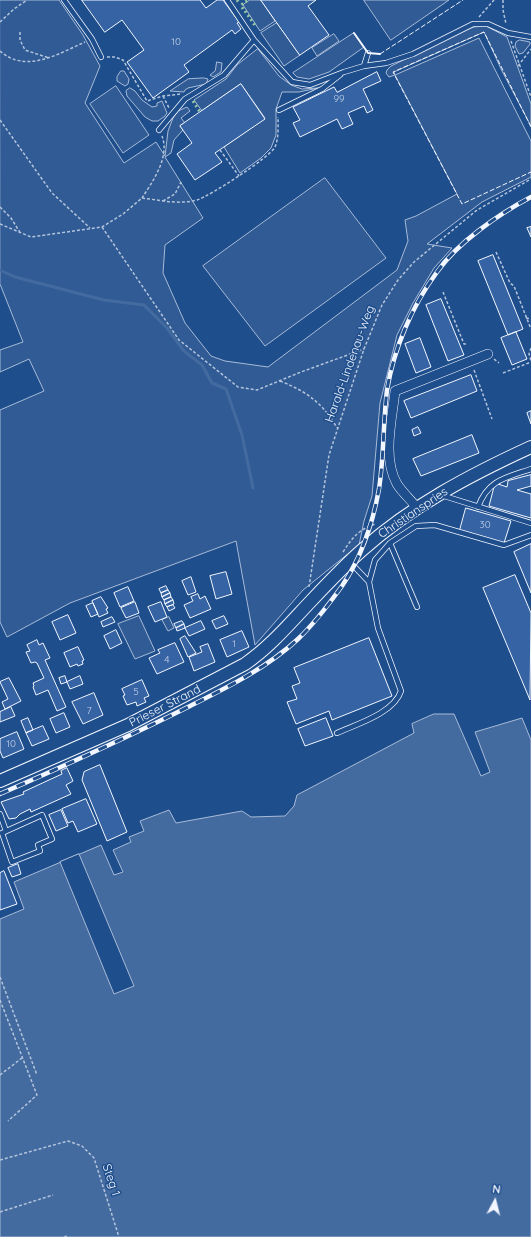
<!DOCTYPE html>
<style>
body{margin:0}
#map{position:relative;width:531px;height:1237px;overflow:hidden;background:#1f4e8c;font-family:Quicksand,sans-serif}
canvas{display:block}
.north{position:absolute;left:475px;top:1181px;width:40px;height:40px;-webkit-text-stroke:3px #1f4e8c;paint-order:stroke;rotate:7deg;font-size:11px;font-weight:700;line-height:16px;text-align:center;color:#f2f6ff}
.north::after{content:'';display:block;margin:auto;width:14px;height:18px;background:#f2f6ff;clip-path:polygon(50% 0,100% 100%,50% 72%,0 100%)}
</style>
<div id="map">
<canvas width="531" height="1237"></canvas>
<div class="north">N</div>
</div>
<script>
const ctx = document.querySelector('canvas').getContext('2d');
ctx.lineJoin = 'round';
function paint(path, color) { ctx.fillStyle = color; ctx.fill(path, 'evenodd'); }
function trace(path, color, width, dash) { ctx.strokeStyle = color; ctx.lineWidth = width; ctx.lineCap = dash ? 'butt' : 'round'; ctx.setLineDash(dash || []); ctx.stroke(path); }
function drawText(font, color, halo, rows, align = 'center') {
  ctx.font = font + ' Quicksand,sans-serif'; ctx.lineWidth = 3; ctx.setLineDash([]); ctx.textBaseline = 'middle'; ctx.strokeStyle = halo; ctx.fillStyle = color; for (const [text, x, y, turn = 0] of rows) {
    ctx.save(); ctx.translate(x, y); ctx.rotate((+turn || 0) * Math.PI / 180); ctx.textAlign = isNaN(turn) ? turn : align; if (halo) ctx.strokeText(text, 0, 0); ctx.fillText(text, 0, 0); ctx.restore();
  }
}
const built = new Path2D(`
 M0,0H59L83,35L100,66L85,103L124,163L156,142L165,156L168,131L173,118L178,111L187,107L190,111L181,118L185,123L180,126L183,130L174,140L171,153L165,157L203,218L165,245L163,273L185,323L211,356L225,361L268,367L397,270L408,241L405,220L416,216L457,194L395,75L389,77L386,73L387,70L391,66L473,27L486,26L507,37L531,104V126L502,71L484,32L394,72L395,75L479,38L531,141V177L482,202L427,244L452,248L434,268L413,303L397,335L380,403L372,496L364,521L359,545L303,590L255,645L236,541L70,603L7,637L0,622V410L44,391L29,359L0,372V350L23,342L0,284Z
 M250,0H261L275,21L260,31L243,5Z
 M364,0H449L391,40Z
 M277,23L300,55L284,66L261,33Z
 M354,33L364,47L329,72L309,79L297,77L293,73Z
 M334,34L339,41L317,56L312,48Z
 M520,40L530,42V44L523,53L519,54L515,46L516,42Z
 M258,49L279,76L291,85L302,89L318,88L299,92H282L276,109V135L271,148L261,158L240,173L224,147L265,118L241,84L202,111L194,100L226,79L237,65Z
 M217,62L222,63L221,72L213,77L210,75L215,71Z
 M121,71H124L129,79L128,84L125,86L117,81V77Z
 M204,78L208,79L206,84L188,88L185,90L184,92L170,91L188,79Z
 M116,86L149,135L123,153L90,104Z
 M130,88L135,91L142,100L152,107L157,106V103L162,101L167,113L165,116L158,121H152L145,117L127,96L126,91Z
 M325,178L386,258L265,346L203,266Z
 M139,616L155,651L135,659L118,624Z
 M169,617L174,628L168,631L162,620Z`);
paint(built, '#305b95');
trace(built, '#a8bbd7', 1);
const water = new Path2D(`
 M434,714H454L481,776L490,772L475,732L522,718L531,740V1237H0V919L24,909L14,882L101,845L114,875L123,872L113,850L131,842L129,837L144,831L140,821L169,810L176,823L242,811L251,817L285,816L294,806L297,795L414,733L412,724Z`);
paint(water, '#446ba0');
trace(water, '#a8bbd7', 1);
const pier = new Path2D(`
 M79,854L134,986L114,994L60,862Z`);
paint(pier, '#1f4e8c');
trace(pier, '#a8bbd7', 1);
trace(new Path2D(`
 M0,270L15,277L104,300L144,305L167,328L184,351L202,365L212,383L226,389L242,435L253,488`), '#446ba0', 3);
const building = new Path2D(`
 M82,0H200L206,8L217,0H223L239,22L237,23L241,29L235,34L232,30L184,65L189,72L153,98L127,62L144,50L122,20L105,32Z
 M261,0H316L308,6L329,35L300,55Z
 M377,72L381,81L363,89L373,110L367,113L364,106L348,113L353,124L342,129L337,119L300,137L293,123L300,120L293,107L334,87L337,92Z
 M241,84L265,119L215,153L222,162L195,180L177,154L192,143L180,126Z
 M531,227V237L527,228Z
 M493,255L523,329L508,335L478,261Z
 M441,299L464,355L448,361L426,305Z
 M516,332L527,359L512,365L501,338Z
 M420,338L431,367L416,373L405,344Z
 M471,375L477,391L411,418L404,401Z
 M531,411V424L527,413Z
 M418,427L421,433L414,436L412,430Z
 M472,435L479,453L421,476L413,459Z
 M531,475V486L517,490L531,494V518L489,506L495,483L507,487L508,481Z
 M466,508L511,521L504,543L460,530Z
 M531,544V593L514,552Z
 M226,572L232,594L216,599L210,576Z
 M515,575L531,613L530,700L483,588Z
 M191,577L196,592L188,595L182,581Z
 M166,586L168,590L161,593L159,589Z
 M128,587L134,601L120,607L114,593Z
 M168,590L170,593L162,597L161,593Z
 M170,593L171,597L164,600L162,597Z
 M198,594L200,599L205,596L211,609L190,618L184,605L193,601L191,597Z
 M101,597L108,608L106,609L108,613L99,617L92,601Z
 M171,597L173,600L165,604L164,600Z
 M173,600L174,604L167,607L165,604Z
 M135,602L139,613L126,618L121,608Z
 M161,602L167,617L155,622L148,607Z
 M93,603L98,614L91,617L86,606Z
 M173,605L175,608L169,611L167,607Z
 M68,615L76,633L60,640L52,622Z
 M224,616L228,624L216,629L212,621Z
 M112,617L115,622L103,627L101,622Z
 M182,621L184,624L176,628L174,624Z
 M201,621L205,629L189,636L185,628Z
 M184,624L185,628L177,631L176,628Z
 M116,630L122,643L110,649L104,636Z
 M242,631L249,647L227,657L220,640Z
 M185,636L196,653L188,657L180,639Z
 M369,638L392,696L332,720L329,711L296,724L287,702L297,699L292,686L300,683L294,668Z
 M37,640L39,645L43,643L50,658L45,660L66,707L57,711L48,690L36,695L33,687L34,686L33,683L44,678L37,663L35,662L31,663L26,652L30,651L27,645Z
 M175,643L184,662L157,674L149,658L160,653L158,650Z
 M208,644L215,662L194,671L189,657L202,652L200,647Z
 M78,647L84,660L82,661L83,664L78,666L77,664L70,667L64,653Z
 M65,676L67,682L61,684L59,678Z
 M80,676L83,684L70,689L67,682Z
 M9,678L21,701L5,709L2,702L8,699L0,682Z
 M142,680L149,696L144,698L146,702L137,706L136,702L127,705L123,696L125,695L122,689Z
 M94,693L103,715L83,724L72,702Z
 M11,707L15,716L0,722V712Z
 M64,713L70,727L56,733L50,719Z
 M28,718L33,730L26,733L21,721Z
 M326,718L333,736L305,746L298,729Z
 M43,726L49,739L32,746L26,733Z
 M17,732L24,749L3,758L0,751V739Z
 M100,765L127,832L107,841L82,780L84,772Z
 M67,768L73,781L66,785L71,794L31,812L30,809L20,814L16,818L9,819L1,802L24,794L23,792L62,774L61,771Z
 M86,799L97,824L78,832L73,821L68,823L62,809Z
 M61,810L68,826L56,831L49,815Z
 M18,864L21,874L12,877L8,868Z
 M4,871L17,904L0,910V873Z`);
paint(building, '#3563a3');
trace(building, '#f2f6ff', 1);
const lane = new Path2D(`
 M64,0L92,39L101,57
 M227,0L254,40L292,82L310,85L344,72L364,66L386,63L413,54L473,24H488L508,33L531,37
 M364,66L368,53
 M279,110L322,89L340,75
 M159,130L185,99L224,75L254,40
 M441,495L531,523
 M478,507C488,480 505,478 531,469
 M390,543L417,607
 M350,562L369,582L375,560L390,543L416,526L435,525L504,545L531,535
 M337,733C357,724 394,713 401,691L378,628L369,582
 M0,814L6,831
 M42,815L52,839L38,845L40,851L12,862L2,833Z`);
const street = new Path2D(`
 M417,508C411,500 402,492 397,484C382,457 392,420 395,391L488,354`);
const secondary = new Path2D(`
 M0,781L128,725L245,664C271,646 290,623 311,601C327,584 343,567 361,551C411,506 470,475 531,447`);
trace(lane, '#f2f6ff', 6);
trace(street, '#f2f6ff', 10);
trace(secondary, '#f2f6ff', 14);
trace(new Path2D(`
 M503,0V10L506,24
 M479,17L494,0
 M0,22L14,9L27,0
 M20,32V40L25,50L49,58
 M511,41L531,97
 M0,51C26,74 58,54 85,42
 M107,57H115L123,60L147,101L163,96L181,94
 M518,66L531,49
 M163,96L169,108
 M0,120L52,193L90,228
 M220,150L239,176
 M142,198C153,181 170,157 162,136
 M163,201L175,194L181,182
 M0,207L11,218L21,234
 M0,224L31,237L102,227L123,214L142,198C159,200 179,205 197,200C210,196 269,158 275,147C279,138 278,126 278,117
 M102,227L179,340L238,387L257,390L301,372L364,349
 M496,252L510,283L514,286L531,329
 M443,292L464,344H467
 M526,318L531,319
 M531,348L529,354L531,361
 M494,359L499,363
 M474,370L492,419
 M503,373L531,362
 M280,381C306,391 323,403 337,428
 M343,552C352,538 358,530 375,524
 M309,587L329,455L364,349L382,305L398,280L414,262L477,210L531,179
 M0,977L37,1075
 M0,1000L37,1095L8,1121
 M0,1075L22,1058
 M0,1160L68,1141L82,1146L94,1158L119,1237
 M0,1212L53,1195
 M64,1237L67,1236`), '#b3c4dc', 1.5, [3, 2]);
trace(lane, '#1f4e8c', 4.5);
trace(street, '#1f4e8c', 9);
trace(secondary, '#1f4e8c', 12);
const rail = new Path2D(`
 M0,794C64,766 126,738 188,707C226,688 267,668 298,639C315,623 329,604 342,586C361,558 373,522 379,489C384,457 383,423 387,390C394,348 412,306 437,272C458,242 499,214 531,197`);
trace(rail, '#f2f6ff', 4.5);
trace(rail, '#1f4e8c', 3, [9]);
trace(new Path2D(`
 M237,0L239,3
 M243,9L241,5L248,0
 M245,11L256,27
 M193,101L200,112`), '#97c8a6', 3, [2, 3]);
trace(new Path2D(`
 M380,54L463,0
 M531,127L484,32L393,72L462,204L531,172`), '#f2f6ff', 1, [5, 2]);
trace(new Path2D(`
 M354,33L368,53L380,54`), '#f2f6ff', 2);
drawText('10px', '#c3d1e8', null, [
 ["10",176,42],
 ["99",339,99],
 ["30",485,525],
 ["1",234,644],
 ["4",167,660],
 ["5",136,692],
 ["7",89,711],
 ["10",11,744]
]);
drawText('12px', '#f2f6ff', '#1f4e8c', [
 ["Harald-Lindenau-Weg",350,364,-70],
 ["Christianspries",413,513,-34],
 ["Prieser Strand",165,706,-27],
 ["Steg 1",111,1180,72]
]);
</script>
